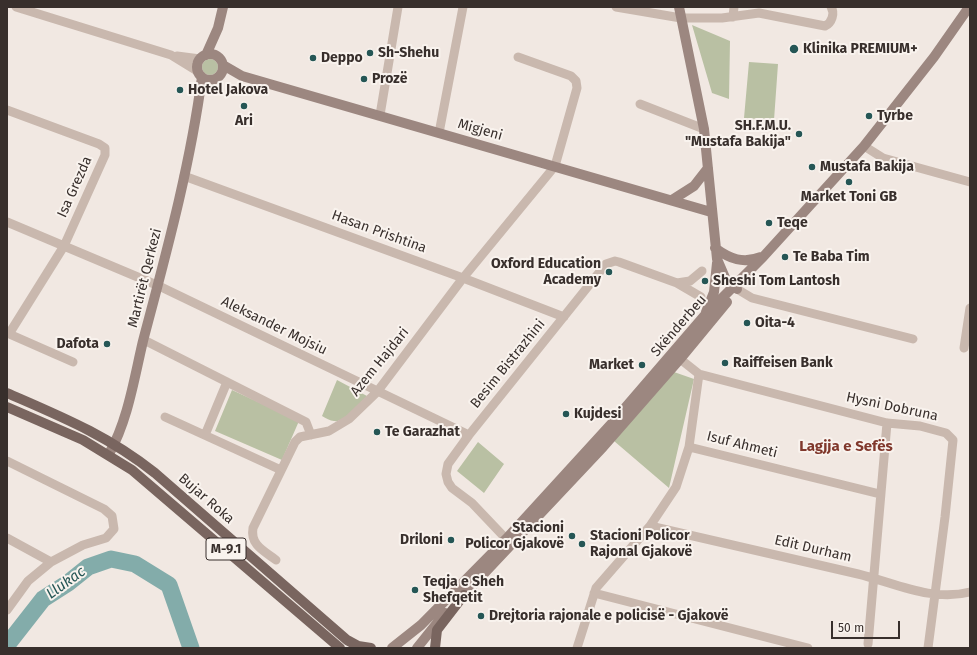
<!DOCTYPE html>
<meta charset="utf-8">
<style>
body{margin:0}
#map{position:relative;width:977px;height:655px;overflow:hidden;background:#f1e8e2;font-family:"Fira Sans",sans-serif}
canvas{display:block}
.frame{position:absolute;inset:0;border:8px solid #382f2c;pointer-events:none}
.scale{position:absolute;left:831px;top:621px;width:69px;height:18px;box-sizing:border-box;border:2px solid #382f2c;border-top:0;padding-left:5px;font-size:12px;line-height:14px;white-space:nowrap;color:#382f2c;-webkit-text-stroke:3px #f9f3ee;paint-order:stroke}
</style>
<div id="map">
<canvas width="977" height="655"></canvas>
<div class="frame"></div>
<div class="scale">50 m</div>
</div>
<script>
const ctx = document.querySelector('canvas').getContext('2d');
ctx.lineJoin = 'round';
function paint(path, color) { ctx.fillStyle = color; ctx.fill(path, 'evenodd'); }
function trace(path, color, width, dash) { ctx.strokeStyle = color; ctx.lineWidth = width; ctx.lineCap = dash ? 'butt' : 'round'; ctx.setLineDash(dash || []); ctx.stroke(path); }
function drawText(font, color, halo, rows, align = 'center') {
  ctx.font = font + ' "Fira Sans",sans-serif'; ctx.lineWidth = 4; ctx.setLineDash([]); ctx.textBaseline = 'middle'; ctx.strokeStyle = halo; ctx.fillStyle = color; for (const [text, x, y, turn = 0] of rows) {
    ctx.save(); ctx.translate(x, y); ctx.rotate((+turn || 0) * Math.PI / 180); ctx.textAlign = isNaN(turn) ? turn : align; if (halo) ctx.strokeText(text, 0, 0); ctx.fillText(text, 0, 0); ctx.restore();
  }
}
paint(new Path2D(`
 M692,25L730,41L729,99L712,93Z
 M202 67a8 8 0 1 1 16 0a8 8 0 1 1-16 0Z
 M749,62L778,64L774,120L744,118Z
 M674,372L694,379L669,488L614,441Z
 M337,380L367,396C361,403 345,423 334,421C330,421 326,418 322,416Z
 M232,390L299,421L282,460L215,431Z
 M478,442L504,464L484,493L457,471Z`), '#b9c0a3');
trace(new Path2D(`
 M7,645L43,599L68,583L88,567L111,559L135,564L169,585L191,648`), '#83acaa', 17);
trace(new Path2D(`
 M16,7L171,55L197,71
 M616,7L681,18H722L759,13L825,26C832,23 835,13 831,7
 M733,17L734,7
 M177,56L200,59
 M640,104L704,129
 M7,110L99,144L105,148V155L64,246L9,334
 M380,115L398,7
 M439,133L463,7
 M864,146L883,158L970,182
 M184,176L463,278L564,317
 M7,222L159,286L469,435
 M677,283L690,281L702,271
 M737,289L752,298L913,339
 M7,333L73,362
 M144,340L306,422L311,435
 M964,348L970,308
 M675,355L699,374L887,423L920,426L946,433L953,440L945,517L928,648
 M165,417L281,470
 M205,435L227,382
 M689,447L880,494
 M7,461L104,509L112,516L114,529L106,538L83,545L51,562L28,581L7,610
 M650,526C719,542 788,558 858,574C895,583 932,602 970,592
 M7,538L51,562
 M510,543L472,503L452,488L448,482L446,474L448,464L469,435L606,264L615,261L619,262L677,283L701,297
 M276,560C264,551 250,545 253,528L295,442L300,437L329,431L349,419L377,392L463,278L555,166L577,88L576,81L571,76L518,57
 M594,593L808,648
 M868,644L887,423
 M577,648L596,588L650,526L676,487L689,447L699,374`), '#c9b8ae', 9);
trace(new Path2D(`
 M679,7L704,129L717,259L726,280L737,289
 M197 67a13 13 0 1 1 26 0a13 13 0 1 1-26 0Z
 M206,55L218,28L223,7
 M223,65L242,76L711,212
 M672,200L694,186L708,168
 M715,248C730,259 743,264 761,257
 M706,312L714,292L717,263
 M109,454C128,420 134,379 143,341C166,254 190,167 202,77
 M458,601L603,447L680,359L727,302
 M392,648L421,625L506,539L612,423L705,315L763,257L864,146L934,57L969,7
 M417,648L445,613`), '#9c8780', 10);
trace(new Path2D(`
 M7,393C62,417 107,435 155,473L347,640L358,646L371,648
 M7,407L83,440L132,470L340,648
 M435,648L437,630L464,595`), '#79655f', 10);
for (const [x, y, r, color] of [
 [794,49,5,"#255655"],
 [370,53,4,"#255655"],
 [313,58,4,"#255655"],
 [364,79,4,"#255655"],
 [180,90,4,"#255655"],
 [244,106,4,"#255655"],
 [869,116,4,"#255655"],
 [799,134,4,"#255655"],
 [812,167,4,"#255655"],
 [849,182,4,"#255655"],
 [769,223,4,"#255655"],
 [785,257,4,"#255655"],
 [609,272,4,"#255655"],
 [705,281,4,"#255655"],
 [747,323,4,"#255655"],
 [107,344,4,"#255655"],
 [725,363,4,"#255655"],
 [642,365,4,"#255655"],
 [566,414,4,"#255655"],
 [377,432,4,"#255655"],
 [572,536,4,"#255655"],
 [451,540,4,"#255655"],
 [582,544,4,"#255655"],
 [415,590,4,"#255655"],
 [481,616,4,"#255655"]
]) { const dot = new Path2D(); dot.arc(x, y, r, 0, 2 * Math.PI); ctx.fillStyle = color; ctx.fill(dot); trace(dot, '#f9f3ee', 1.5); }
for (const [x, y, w] of [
 [226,549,40]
]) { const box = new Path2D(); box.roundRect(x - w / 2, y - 11, w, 22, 3); ctx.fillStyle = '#f9f3ee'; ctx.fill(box); trace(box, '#382f2c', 1); }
drawText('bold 13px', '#382f2c', null, [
 ["M-9.1",226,549]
]);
drawText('bold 14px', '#382f2c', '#f9f3ee', [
 ["Klinika PREMIUM+",803,49],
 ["Sh-Shehu",378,53],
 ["Deppo",321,58],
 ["Prozë",372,79],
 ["Hotel Jakova",188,90],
 ["Tyrbe",877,116],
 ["Ari",244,121,"center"],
 ["SH.F.M.U.",791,126,"right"],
 ["\"Mustafa Bakija\"",791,142,"right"],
 ["Mustafa Bakija",820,167],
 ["Market Toni GB",849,197,"center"],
 ["Teqe",777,223],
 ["Te Baba Tim",793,257],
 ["Oxford Education",601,264,"right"],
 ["Academy",601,280,"right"],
 ["Sheshi Tom Lantosh",713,281],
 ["Oita-4",755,323],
 ["Dafota",99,344,"right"],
 ["Raiffeisen Bank",733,363],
 ["Market",634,365,"right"],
 ["Kujdesi",574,414],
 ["Te Garazhat",385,432],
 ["Stacioni",564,528,"right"],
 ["Policor Gjakovë",564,544,"right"],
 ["Stacioni Policor",590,536],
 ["Rajonal Gjakovë",590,552],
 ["Driloni",443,540,"right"],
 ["Teqja e Sheh",423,582],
 ["Shefqetit",423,598],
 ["Drejtoria rajonale e policisë - Gjakovë",489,616]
], 'left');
drawText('14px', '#382f2c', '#f9f3ee', [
 ["Migjeni",480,130,16],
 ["Isa Grezda",75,187,-66],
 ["Hasan Prishtina",379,232,20],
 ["Martirët Qerkezi",145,278,-76],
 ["Aleksander Mojsiu",274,326,26],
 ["Skënderbeu",679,326,-49],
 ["Azem Hajdari",380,362,-51],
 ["Besim Bistrazhini",508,364,-51],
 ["Hysni Dobruna",892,407,12],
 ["Isuf Ahmeti",742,445,14],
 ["Bujar Roka",206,499,41],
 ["Edit Durham",813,549,13]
]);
drawText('bold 15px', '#80382c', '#f9f3ee', [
 ["Lagjja e Sefës",846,447]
]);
drawText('italic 15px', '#255655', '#f9f3ee', [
 ["Llukac",66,583,-36]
]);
</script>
